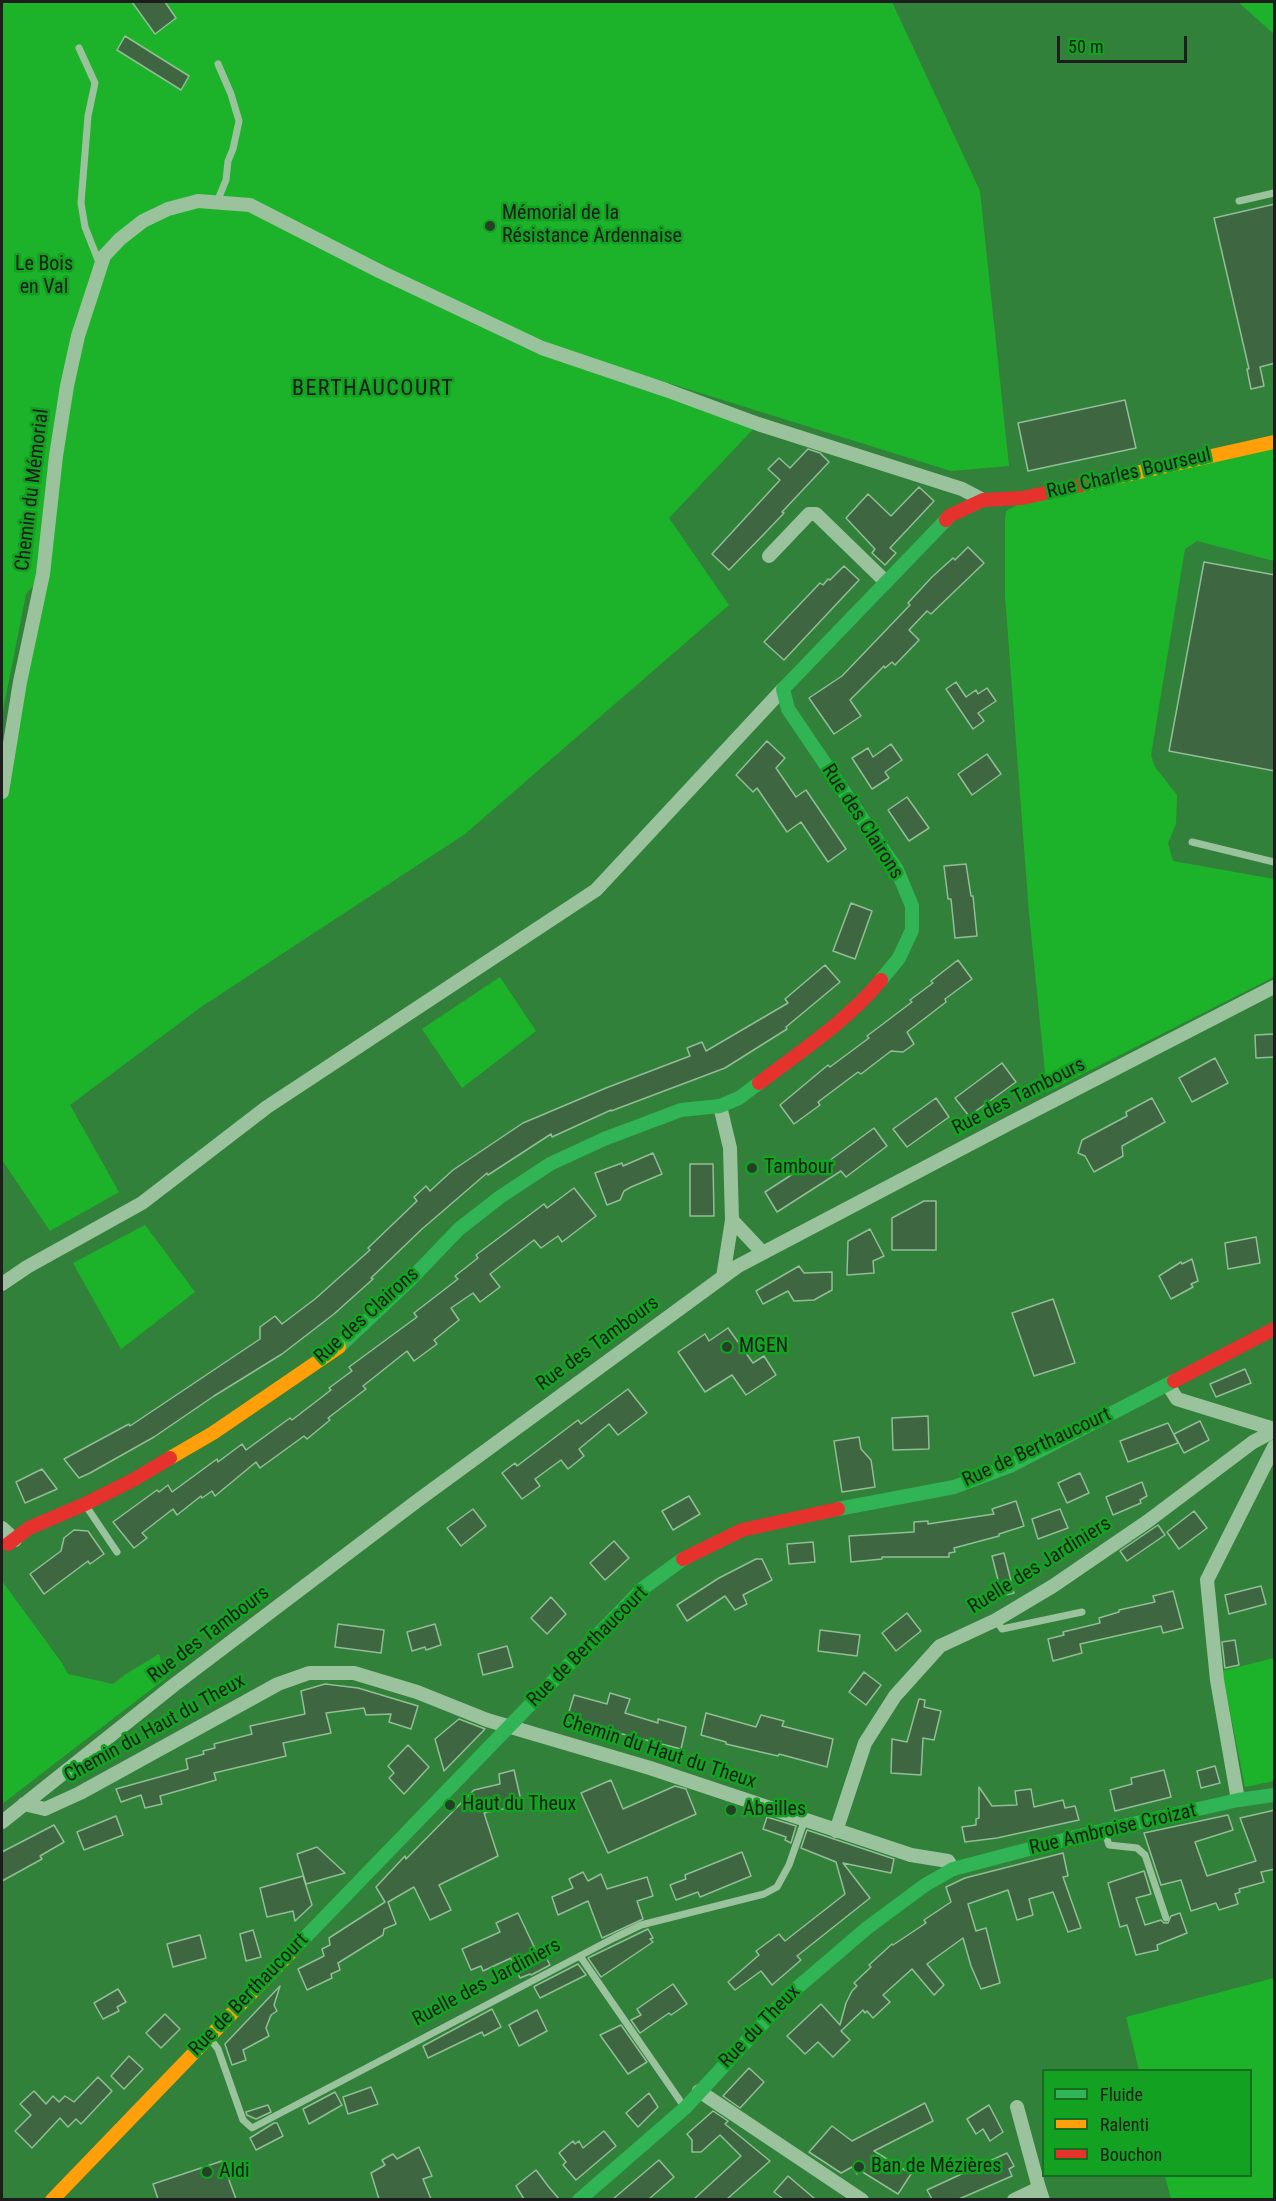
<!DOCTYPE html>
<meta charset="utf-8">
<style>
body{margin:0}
#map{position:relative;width:1276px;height:2201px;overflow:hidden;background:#32813a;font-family:"Roboto Condensed",sans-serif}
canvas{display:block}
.frame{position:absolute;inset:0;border:3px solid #1d1d1d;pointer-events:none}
.legend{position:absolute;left:1042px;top:2069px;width:210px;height:108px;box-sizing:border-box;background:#12a120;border:2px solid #166c1f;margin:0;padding:8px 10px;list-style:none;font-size:18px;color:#1d1d1d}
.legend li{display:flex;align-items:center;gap:12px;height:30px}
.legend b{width:30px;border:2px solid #166c1f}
.scale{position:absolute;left:1057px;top:36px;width:130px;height:27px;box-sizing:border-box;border:3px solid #1d1d1d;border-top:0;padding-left:8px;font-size:18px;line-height:21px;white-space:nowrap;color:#1d1d1d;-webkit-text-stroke:4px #12a120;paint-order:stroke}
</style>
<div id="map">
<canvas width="1276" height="2201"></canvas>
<div class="frame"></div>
<ul class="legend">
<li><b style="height:8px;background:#30b455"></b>Fluide</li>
<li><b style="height:8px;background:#ff9f0a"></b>Ralenti</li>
<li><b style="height:8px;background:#e5322d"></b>Bouchon</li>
</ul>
<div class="scale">50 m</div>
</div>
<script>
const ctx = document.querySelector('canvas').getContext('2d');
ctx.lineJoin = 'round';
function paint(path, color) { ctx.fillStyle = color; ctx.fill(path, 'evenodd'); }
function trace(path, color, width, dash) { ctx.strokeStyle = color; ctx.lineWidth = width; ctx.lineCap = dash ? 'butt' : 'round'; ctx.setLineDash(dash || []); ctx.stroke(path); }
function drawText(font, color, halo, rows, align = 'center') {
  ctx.font = font + ' "Roboto Condensed",sans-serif'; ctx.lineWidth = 5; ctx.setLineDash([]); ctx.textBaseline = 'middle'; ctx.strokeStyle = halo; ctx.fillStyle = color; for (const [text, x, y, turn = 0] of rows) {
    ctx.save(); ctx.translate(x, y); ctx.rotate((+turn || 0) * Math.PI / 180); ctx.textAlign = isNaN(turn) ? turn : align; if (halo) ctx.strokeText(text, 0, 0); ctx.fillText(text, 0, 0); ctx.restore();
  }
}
paint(new Path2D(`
 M2,2H892L980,191L1009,466L951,471L575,354L522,332V339L758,424L669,518L729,605L465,834L201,1007L70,1105L119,1192L50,1231L2,1160V792L42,576L26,594L2,716Z
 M1238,2H1274V34Z
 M1274,448V561L1197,541L1185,549L1151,755L1155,767L1177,795L1176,824L1168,843L1173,861L1274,879V977L1047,1092L1029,913L1005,596V519L1006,511L1021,503Z
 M500,977L536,1031L462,1088L422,1029Z
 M145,1225L195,1292L121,1349L73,1263Z
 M2,1581L62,1663L68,1674L113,1684L126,1674L159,1654L166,1678L2,1804Z
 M1274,1658V1781L1245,1787L1222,1671Z
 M1274,1978V2199H1171L1165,2176H1250V2070H1139L1126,2017Z`), '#1cb32a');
const building = new Path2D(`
 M132,2H165L176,18L155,34Z
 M125,36L189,76L181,90L117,50Z
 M1275,204V363L1260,367L1264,386L1251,389L1247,369H1249L1214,218Z
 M1125,400L1136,448L1028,471L1018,423Z
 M808,449L820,453L829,462L782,512L784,513L764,534L729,570L712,554L780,480L768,469L779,458L790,468Z
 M919,487L934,501L890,548L896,553L885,565L872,553L875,549L846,518L868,494L891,516Z
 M968,547L984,563L931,614L927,611L909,630L919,640L895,665L892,662L885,668L884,666L850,700L861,716L834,734L809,698L842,676L910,605L908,603L932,577L953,558L955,560Z
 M1204,562L1275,575V771L1169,751Z
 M844,566L859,580L784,660L764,642L820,583L823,585L828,579L830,580Z
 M956,682L966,697L976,690L978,694L987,688L996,701L978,713L984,721L973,729L946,689Z
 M767,741L785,758L776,768L796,797L806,790L846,849L828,862L801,822L787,832L757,788L753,792L736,775Z
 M891,744L902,760L885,772L889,778L872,789L852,758L868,748L873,757Z
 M987,754L1001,774L972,795L958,774Z
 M907,797L929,828L909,841L888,810Z
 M966,864L971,896H973L977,936L955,938L951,899H948L944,866Z
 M851,903L872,911L855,959L833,951Z
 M958,960L972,979L945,999L946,1002L907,1032L914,1044L903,1052L891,1051L861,1074L858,1072L818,1102L820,1105L794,1124L780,1105L828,1065L830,1067L869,1038L867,1036L912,1002L910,1000L933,983L931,981Z
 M825,965L840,982L786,1027L787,1029L725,1068L611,1111V1110L552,1137L551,1134L488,1175L487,1173L422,1229L371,1278L373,1279L334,1314L282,1354L214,1396L154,1437L90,1473L79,1478L64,1459L129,1424L130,1426L260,1339V1327L275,1316L282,1324L315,1299L370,1250L368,1248L417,1201L414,1197L426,1186L430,1191L453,1170L523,1123L606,1088L690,1056L687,1048L702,1042L706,1051L788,1003L785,999Z
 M1275,1034V1057L1256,1058L1255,1035Z
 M1215,1058L1228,1083L1192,1102L1179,1078Z
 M1002,1063L1016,1082L969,1116L955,1098Z
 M936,1098L949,1117L907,1147L893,1129Z
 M1152,1098L1165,1122L1122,1146L1123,1156L1094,1172L1085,1156L1078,1153L1082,1140L1127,1116L1126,1112Z
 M874,1128L887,1146L846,1177L841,1171L777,1212L765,1192L813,1161L818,1169Z
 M653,1153L662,1174L631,1187L624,1191L620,1200L607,1205L595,1173L622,1163L623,1166Z
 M690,1164H713L714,1216H690Z
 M574,1188L596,1216L562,1242L558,1236L541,1248L534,1240L490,1274L500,1287L480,1302L473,1293L451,1308L459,1320L434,1340L437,1344L414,1361L407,1351L363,1386L366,1389L328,1418L330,1420L307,1439L304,1436L260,1468L256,1462L215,1496L212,1491L202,1498L201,1496L177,1515L173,1509L142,1533L147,1538L134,1548L113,1522L157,1490L159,1492L168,1485L172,1492L217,1459L218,1462L242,1444L246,1450L290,1418L292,1420L331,1390L329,1388L352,1371L349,1367L417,1317L414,1313L458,1279L455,1276L478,1258L476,1255L544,1204L547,1208Z
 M924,1201H936V1250H892V1218Z
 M870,1229L884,1256L873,1261L874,1273L847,1275L848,1241Z
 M1256,1237L1260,1263L1228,1269L1225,1243Z
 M1192,1259L1198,1281L1191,1284L1193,1287L1171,1299L1159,1276L1181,1262L1182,1264Z
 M799,1266L804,1273L832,1272V1290L814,1300L794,1301L788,1291L763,1304L756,1291Z
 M1053,1299L1075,1363L1034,1376L1012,1313Z
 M728,1328L753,1363L764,1356L776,1375L746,1395L732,1375L705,1392L678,1352L705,1334L709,1341Z
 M1245,1369L1251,1383L1216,1397L1210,1384Z
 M628,1389L647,1413L618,1435L609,1424L579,1449L584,1456L568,1469L561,1460L535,1479L540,1486L522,1499L502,1473L515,1463L517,1466L578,1420L581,1424Z
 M928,1416L929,1449L893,1450L892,1418Z
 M1200,1421L1209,1440L1184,1453L1174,1434Z
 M1168,1423L1178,1443L1128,1462L1120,1441Z
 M859,1437L861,1449L871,1460L875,1487L842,1492L834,1441Z
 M42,1469L57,1489L25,1503L16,1482Z
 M1080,1473L1089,1493L1067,1503L1058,1483Z
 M1142,1482L1147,1496L1140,1500L1141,1503L1113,1515L1106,1497Z
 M689,1496L700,1514L673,1530L662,1511Z
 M1016,1501L1024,1526L999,1534V1536L954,1548L955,1552L949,1553V1557H882V1559L851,1562L849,1536L914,1532V1522L928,1521V1524L994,1514L992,1509Z
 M473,1509L486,1526L461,1546L447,1528Z
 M1060,1509L1068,1528L1038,1539L1032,1519Z
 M1194,1511L1207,1528L1179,1549L1167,1532Z
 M1158,1525L1165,1535L1127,1561L1120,1551Z
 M74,1530L88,1531L104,1554L90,1564L88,1561L44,1594L30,1574L61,1551L64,1538Z
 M614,1541L629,1558L605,1580L590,1563Z
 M813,1542L815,1562L789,1564L787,1544Z
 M1004,1553L1014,1593L1002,1596L992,1556Z
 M756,1559H762L772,1580L743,1595L747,1604L735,1610L725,1596L687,1621L677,1605L719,1578Z
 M1261,1586L1266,1604L1229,1614L1225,1595Z
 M1173,1591L1183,1628L1163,1633L1161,1626L1080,1644L1082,1653L1053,1661L1048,1639L1064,1635L1063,1632L1100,1623L1099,1618L1119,1612V1610L1155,1602L1153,1596Z
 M551,1597L566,1614L547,1634L531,1618Z
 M907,1613L921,1631L896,1651L882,1633Z
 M338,1624L384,1630L381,1653L335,1647Z
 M435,1624L441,1645L426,1650L425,1647L412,1651L407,1632Z
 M820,1630L860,1635L857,1656L818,1651Z
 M1235,1640L1239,1665L1225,1668L1222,1642Z
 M507,1646L513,1667L483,1675L478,1654Z
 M864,1672L881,1685L866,1705L849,1692Z
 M325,1684L358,1688L418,1706L411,1729L389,1722L391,1714L366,1715L364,1708L326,1713L331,1733L283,1743L286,1756L214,1773L216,1780L160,1796L162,1804L145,1808L141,1795L121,1802L116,1789L188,1769L186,1759L204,1754L203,1751L215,1748L214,1744L252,1734L250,1726L305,1714L301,1691Z
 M610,1693L630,1699L625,1713L658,1723V1719L686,1727L681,1749L603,1729L602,1732L566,1722L574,1695L607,1704Z
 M919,1699L925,1700L924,1707L941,1711L934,1740L923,1738L921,1775L891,1773L892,1739L907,1742Z
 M706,1713L756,1727L761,1715L784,1721L782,1726L833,1739L827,1767L779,1754L778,1756L726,1744V1742L701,1735Z
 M459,1719L485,1729L444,1771L435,1739Z
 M408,1745L429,1767L404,1794L389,1778L394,1773L388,1766Z
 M1215,1766L1220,1783L1201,1788L1197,1771Z
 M514,1770L522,1805L484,1813L498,1856L439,1885L451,1910L430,1920L414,1887L388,1902L396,1924L384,1929L383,1935L338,1963L340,1970L331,1974L332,1978L307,1990L298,1969L324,1956L322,1949L330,1945L329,1938L385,1902L376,1887L405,1856L406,1859L474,1790L500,1784L499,1774Z
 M1164,1770L1171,1797L1115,1811L1110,1790L1132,1784L1131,1778Z
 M611,1780L623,1809L675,1786L686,1789L696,1814L608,1853L581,1793Z
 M979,1787L992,1806L1017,1805L1015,1791L1031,1789L1034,1807L1063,1800L1065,1808L1075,1806L1079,1820L997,1838L965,1842L962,1827L976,1825V1819L979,1818Z
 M1275,1810V1869L1261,1872L1264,1882L1239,1889L1240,1892L1235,1894L1238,1904L1219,1910L1216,1903L1191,1911L1181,1880L1161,1885L1144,1833L1228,1815L1233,1830L1195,1842L1207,1876L1256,1861L1240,1818Z
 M116,1816L123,1835L84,1850L77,1832Z
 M767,1817L796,1826L791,1843L785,1840L786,1837L763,1829Z
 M54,1825L64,1842L40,1856L42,1859L2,1881V1852Z
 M807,1830L894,1859L891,1873L843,1863L870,1898L797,1956L801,1960L772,1985L761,1971L735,1990L728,1982L759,1955L756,1951L779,1934L785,1941L845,1894L836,1862L801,1848Z
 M317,1847L345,1873L306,1884L297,1854Z
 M742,1852L751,1876L700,1897L698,1892L676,1900L670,1885L686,1879L685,1875Z
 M1063,1853L1068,1876L1063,1877L1081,1928L1068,1932L1053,1892L1029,1899L1033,1915L1017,1920L1008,1890L968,1904L976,1931L986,1928L1000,1983L981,1989L971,1966L963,1938L927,1964L944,1985L934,1995L912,1969L883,1995L890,2002L873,2018L867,2011L865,2013L863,2010L841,2031L850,2040L833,2057L818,2042L805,2054L787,2036L821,2004L840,2025L846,2003L852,1991L857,1986L854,1983L871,1967L869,1965L892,1944L893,1945L926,1923L924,1920L951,1902L946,1887L965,1878Z
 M1144,1871L1151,1894L1136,1898L1145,1925L1161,1920L1164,1923H1168L1171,1916L1180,1913L1187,1933L1157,1945L1158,1950L1136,1955L1127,1925L1120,1927L1108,1883Z
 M583,1872L588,1881L601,1874L607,1889L647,1877L653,1896L637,1901L643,1919L602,1938L588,1901L558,1915L552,1897L573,1888L569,1879Z
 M303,1876L312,1905L295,1921L293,1911L267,1917L260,1888Z
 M518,1913L537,1953L543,1951L550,1965L531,1975L530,1974L520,1978L511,1958L483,1971L481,1966L471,1970L462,1949L500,1932L496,1923Z
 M648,1929L653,1938L650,1939L653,1942L601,1977L588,1958Z
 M253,1930L261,1957L246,1961L240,1934Z
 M200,1935L206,1958L173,1967L167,1944Z
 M578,1964L586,1975L540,1998L534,1987L535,1986Z
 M673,1984L687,2004L671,2015L669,2013L640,2033L631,2020L641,2015L637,2009Z
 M280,1986L274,2005L277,2011L271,2015L266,2028L269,2036L243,2050L246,2060L232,2065L225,2044Z
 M118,1989L126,2002L117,2007L119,2011L103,2019L94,2003Z
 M492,2009L501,2027L484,2036L482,2032L428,2058L423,2046Z
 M537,2010L547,2031L519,2046L509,2025Z
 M165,2014L180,2029L161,2048L146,2033Z
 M621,2025L647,2062L628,2074L600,2035Z
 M129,2056L143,2069L124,2089L111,2076Z
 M749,2068L764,2082L740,2108L723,2096Z
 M98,2077L112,2091L81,2124L76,2119L68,2127L60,2118L32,2148L15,2131L31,2115L20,2104L34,2091L46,2104L53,2096L59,2102L65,2096L74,2102Z
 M371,2087L378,2104L348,2114L343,2097Z
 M335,2092L342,2105L309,2124L303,2109Z
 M649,2093L658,2107L638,2127L626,2113Z
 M925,2103L933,2121L874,2151L911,2174L898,2194L861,2171L857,2174L852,2167L841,2173L809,2152L832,2126L852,2141Z
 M268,2105L271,2112L256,2119L247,2115L246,2112Z
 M989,2105L1003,2132L990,2141L983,2129L976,2134L967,2119Z
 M713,2111L728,2121L725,2124L770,2161L727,2199H694L741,2156L720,2135L701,2152H692V2140L687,2134Z
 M274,2123H277L283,2136L256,2150L250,2138Z
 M604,2131L616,2146L576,2180L563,2165L566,2162L559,2153L573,2141L575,2144L579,2141L583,2148Z
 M419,2147L432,2176L423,2179L431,2199H379L371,2173L385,2165L382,2160L393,2154L397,2159Z
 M1007,2153L1014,2166L1009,2169L1012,2176L959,2199H932L927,2190Z
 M659,2160L674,2177L649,2199H613Z
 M222,2161L236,2199H158L153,2184Z
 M536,2170L548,2186L559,2199H524L516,2186Z
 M788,2176L815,2199H783L774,2192Z`);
paint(building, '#3d6641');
trace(building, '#92be96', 1.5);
trace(new Path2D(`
 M79,48L95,83L88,116L81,203L85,227L100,265
 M1239,201L1274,193
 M217,202L226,180L228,161L233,149L239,121L231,94L218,64
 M1192,842L1274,862
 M86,1506L117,1552
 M996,1620L1002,1629L1082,1612
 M1105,1833L1109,1845L1137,1848L1145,1855L1166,1918
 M580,1956L683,2105
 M211,2040L218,2049L243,2120L252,2128L614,1938L641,1925L764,1894L777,1887L789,1865L805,1819`), '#9ac39d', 7);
trace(new Path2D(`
 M769,556L809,514H816L886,582
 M2,792L20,682L43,574L56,456L67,386L78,336L104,256L120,239L143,221L168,209L198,201L250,205L381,272L542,348L666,390L758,424L962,489L983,500
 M720,1106L730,1148L732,1220L723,1277
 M732,1220L763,1253
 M2,1284L27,1267L142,1203L267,1107L596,890L783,689
 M1168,1385L1177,1399L1274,1429
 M2,1528L15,1540
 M1238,1800L1217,1680L1207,1580L1274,1447
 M24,1804L45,1809L80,1793L278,1684L309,1673H354L417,1692L487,1720L650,1768L911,1855L948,1861L953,1869
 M2,1822L174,1685L417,1501L738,1266L1010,1123L1274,987
 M836,1831L865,1743L895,1696L940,1646L996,1620L1053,1586L1148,1521L1253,1442L1274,1431
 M699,2091L862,2200
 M1017,2107L1039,2188
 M1014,2200L1039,2188L1043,2200`), '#9ac39d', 14);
trace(new Path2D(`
 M881,980L899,958L912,930V906L897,870L788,709L783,689L946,520
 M339,1347L410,1280L459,1229L500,1197L550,1164L604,1139L681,1110L720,1106L739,1098L759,1083
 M838,1509L954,1487L1010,1466L1174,1381
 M293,1950L642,1589L683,1559
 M579,2200L685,2108L791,1993L867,1928L925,1885L953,1869L1079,1836L1238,1800L1274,1795`), '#30b455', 14);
trace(new Path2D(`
 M1082,485L1274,442
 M170,1458L213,1433L339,1347
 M52,2200L293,1950`), '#ff9f0a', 14);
trace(new Path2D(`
 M946,520L949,516L983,500L1022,498L1082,485
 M759,1083C801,1051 848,1020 881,980
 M1174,1381L1274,1329
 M8,1544L29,1528L85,1504L133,1480L170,1458
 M683,1559L742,1530L838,1509`), '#e5322d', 14);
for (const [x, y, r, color] of [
 [490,226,6,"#244027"],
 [752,1168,6,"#244027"],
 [727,1347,6,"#244027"],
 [450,1805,6,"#244027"],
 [731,1810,6,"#244027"],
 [859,2167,6,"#244027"],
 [207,2172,6,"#244027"]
]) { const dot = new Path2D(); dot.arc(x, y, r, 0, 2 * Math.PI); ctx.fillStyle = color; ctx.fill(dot); trace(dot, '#12a120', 2); }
drawText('20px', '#1d1d1d', '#12a120', [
 ["Mémorial de la",502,214],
 ["Résistance Ardennaise",502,237],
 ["Tambour",764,1168],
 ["MGEN",739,1347],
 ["Haut du Theux",462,1805],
 ["Abeilles",743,1810],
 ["Ban de Mézières",871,2167],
 ["Aldi",219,2172]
], 'left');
drawText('20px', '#1b1d1b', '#12a120', [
 ["Le Bois",44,265],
 ["en Val",44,288]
]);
drawText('20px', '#1d1d1d', '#12a120', [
 ["Rue Charles Bourseul",1129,474,-13],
 ["Chemin du Mémorial",33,490,-83],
 ["Rue des Clairons",862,822,57],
 ["Rue des Tambours",1019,1097,-27],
 ["Rue des Clairons",367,1316,-42],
 ["Rue des Tambours",598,1344,-36],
 ["Rue de Berthaucourt",1037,1448,-25],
 ["Ruelle des Jardiniers",1040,1566,-32],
 ["Rue des Tambours",209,1635,-37],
 ["Rue de Berthaucourt",588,1647,-45],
 ["Chemin du Haut du Theux",155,1729,-29],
 ["Chemin du Haut du Theux",659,1752,18],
 ["Rue Ambroise Croizat",1113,1830,-13],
 ["Ruelle des Jardiniers",487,1983,-28],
 ["Rue de Berthaucourt",249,1995,-46],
 ["Rue du Theux",760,2027,-46]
]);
ctx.letterSpacing = '1.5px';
drawText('22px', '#1d1d1d', '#12a120', [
 ["BERTHAUCOURT",373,389]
]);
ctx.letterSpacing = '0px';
</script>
